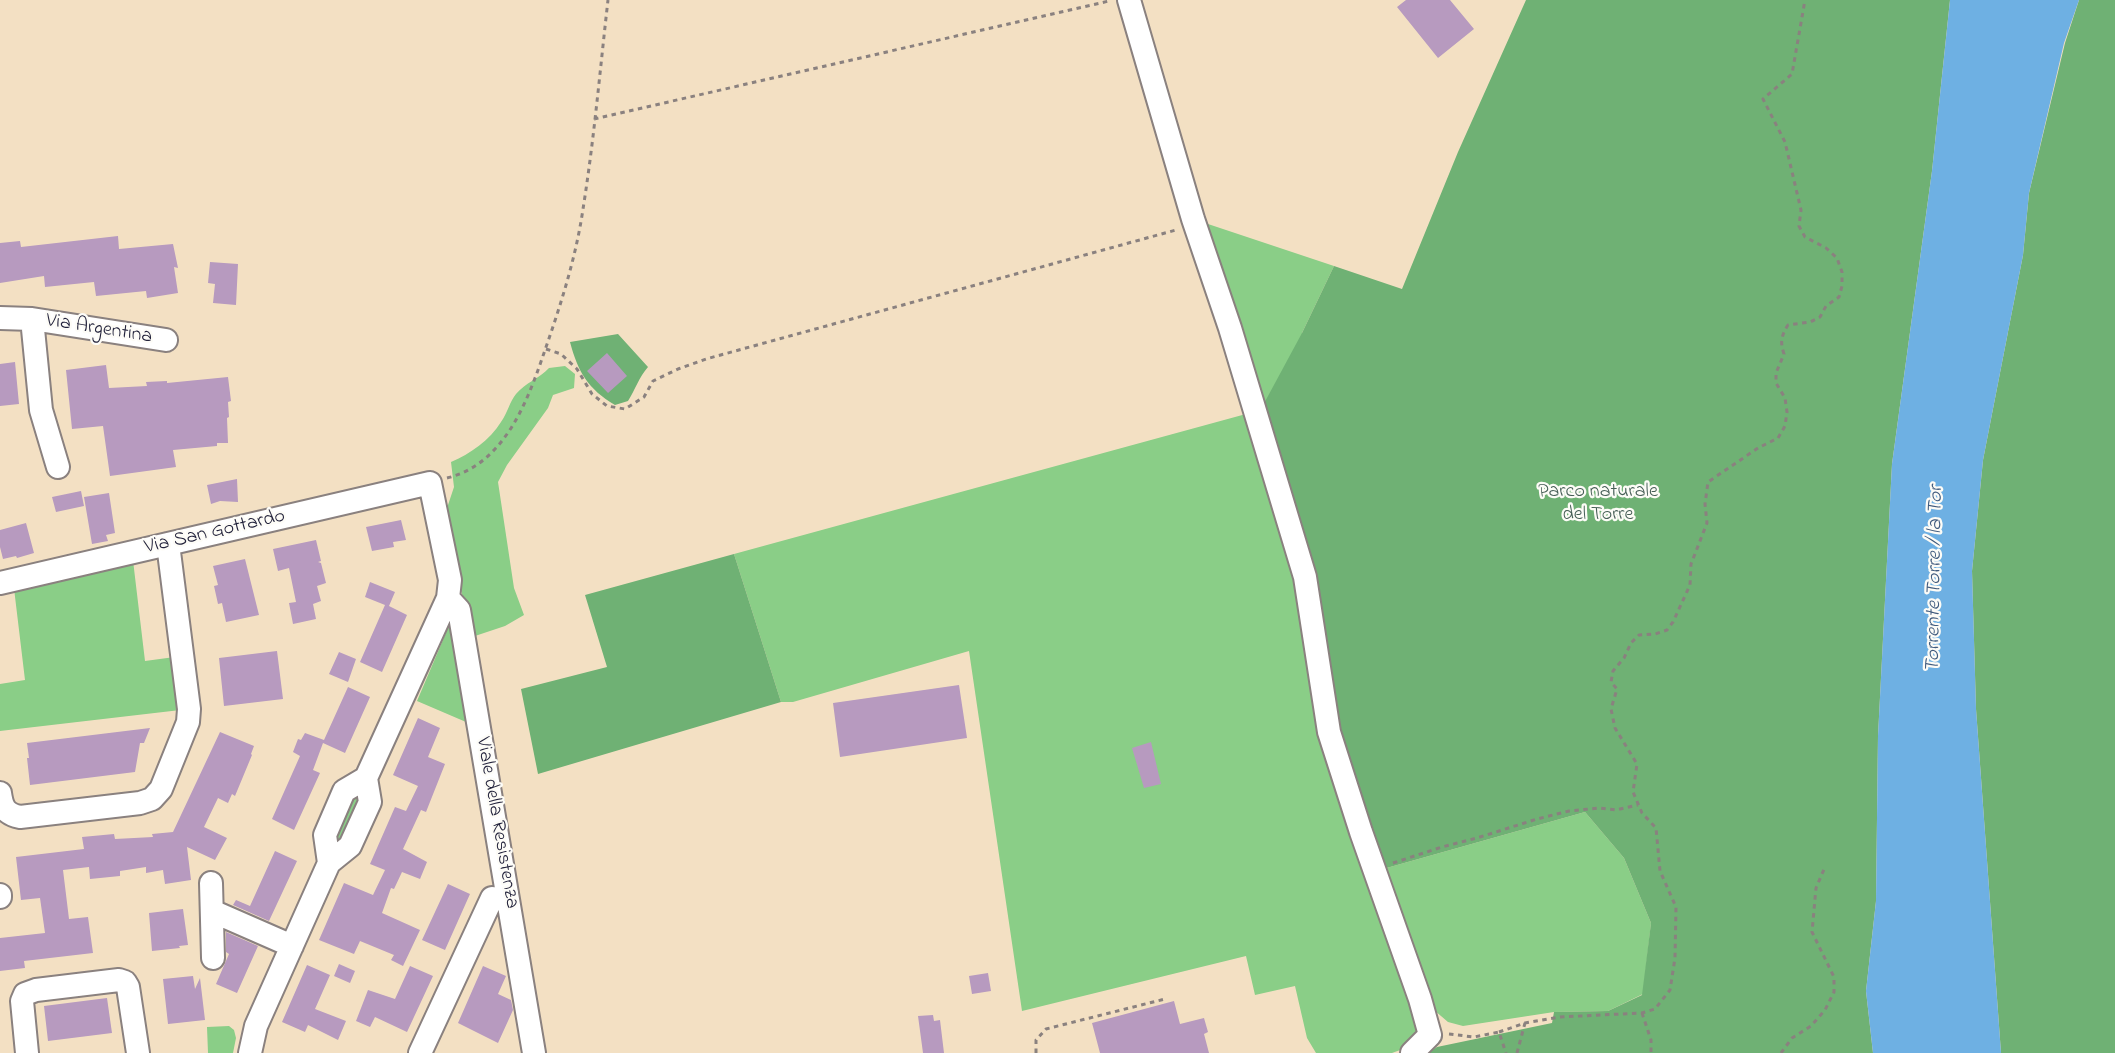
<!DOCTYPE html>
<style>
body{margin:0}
canvas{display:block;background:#f3e0c3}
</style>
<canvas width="2115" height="1053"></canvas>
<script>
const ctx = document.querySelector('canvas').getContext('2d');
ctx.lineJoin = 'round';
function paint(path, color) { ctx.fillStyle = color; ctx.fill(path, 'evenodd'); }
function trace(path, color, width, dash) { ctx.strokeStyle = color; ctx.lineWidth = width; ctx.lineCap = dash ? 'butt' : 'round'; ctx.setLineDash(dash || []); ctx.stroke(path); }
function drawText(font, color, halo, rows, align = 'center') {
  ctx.font = font + ' "Indie Flower",sans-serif'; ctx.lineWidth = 4.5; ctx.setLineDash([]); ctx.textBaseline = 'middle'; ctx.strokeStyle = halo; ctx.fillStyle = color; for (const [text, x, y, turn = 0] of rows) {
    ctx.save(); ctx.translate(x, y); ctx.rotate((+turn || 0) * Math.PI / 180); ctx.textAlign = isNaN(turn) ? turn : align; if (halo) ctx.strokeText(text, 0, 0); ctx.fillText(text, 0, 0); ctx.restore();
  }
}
paint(new Path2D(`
 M1193,219L1334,266L1302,333L1315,578L1342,739L1383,869L1585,812L1624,858L1651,923L1643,994L1608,1011L1554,1012L1463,1026L1448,1022L1434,1010L1419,1029L1418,1036L1403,1049L1392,1053H1316L1307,1038L1295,986L1255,995L1246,956L1022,1011L969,651L793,702H781L734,554L1246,414Z
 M565,366L575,374L574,388L553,395L548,408L507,465L498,482L514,588L524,615L505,626L472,637L446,525L448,505L454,487L451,462C470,454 490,440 501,422C507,414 510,401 516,394C525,383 540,378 549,368Z
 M132,552L145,661L182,656L189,709L0,731V684L25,680L13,580Z
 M454,614L473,725L417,701Z
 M349,794L364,801L345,843L330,836Z
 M229,1026L234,1030L236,1038L233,1053H208L207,1027Z`), '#8ace87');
paint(new Path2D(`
 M1526,0H1950L1932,171L1892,464L1878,736L1876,901L1866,991L1873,1053H1428L1437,1047L1552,1023L1554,1012L1608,1011L1642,995L1651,923L1624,858L1585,812L1383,869L1342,739L1315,578L1261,409L1302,333L1334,266L1402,289L1458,152Z
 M2079,0H2115V1053H2001L1976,709L1972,571L1983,460L2023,255L2029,193L2065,43Z
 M618,334L648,367C639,377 635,390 628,401L615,405C588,389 578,372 570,342Z
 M734,554L781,702L538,774L521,689L607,667L585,595Z`), '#6fb174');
paint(new Path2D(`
 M1950,0H2079L2064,43L2029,193L2023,255L1983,460L1972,571L1976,709L2001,1053H1873L1866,991L1876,901L1878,736L1892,464L1932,171Z`), '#6eb0e3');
paint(new Path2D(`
 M1406,0H1450L1474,29L1438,58L1397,7Z
 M118,236L119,249L173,244L178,268L174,267L178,293L147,298L146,291L96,296L94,282L45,287L44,276L0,283V243L20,241L21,247Z
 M210,262L238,264L236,305L213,303L215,284L208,283Z
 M607,353L627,376L608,393L587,371Z
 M15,362L19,404L0,406V364Z
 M106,365L109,388L147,386L146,382L167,381V383L228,377L231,401L228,402L229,417L227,418L228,443H217V446L173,450L176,467L110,476L103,426L72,429L66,370Z
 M237,479L238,502L220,501L211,504L207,485Z
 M81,491L84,506L56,512L52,497Z
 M109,493L115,533L106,535L108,541L92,544L84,497Z
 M401,520L406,540L393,542L394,547L372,551L366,527Z
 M26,523L34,553L17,558L16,556L3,559L0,547V530Z
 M316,540L321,561L318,562L321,563L326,583L317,586L321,601L313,604L316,619L293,624L289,603L296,602L289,568L278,571L273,549Z
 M245,559L259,615L226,622L222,603L218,604L214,586L218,585L213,566Z
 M370,582L395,592L389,606L407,615L382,672L360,662L385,605L365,597Z
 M277,651L283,699L224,706L219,658Z
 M339,652L356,659L348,682L329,674Z
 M959,685L967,738L840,757L833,703Z
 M348,687L370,697L345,753L323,743L313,770L320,773L294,830L272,819L300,756L293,752L298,739L301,740L305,733L324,740Z
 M418,718L440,728L428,757L445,764L426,812L421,810L403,849L427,862L420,879L402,872L394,889L391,888L382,913L420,930L403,966L391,960L394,955L360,941L354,954L319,940L344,883L373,895L385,870L370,864L395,807L406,811L418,786L393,775Z
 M150,728L144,743H140L135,772L30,785L27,758H29L27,743Z
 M220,732L254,746L251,754L252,755L235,796L232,794L228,803L218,798L204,827L227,838L215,860L187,847L191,880L165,884L163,870L146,873V867L120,871V876L90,879L89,867L63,870L69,919L88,917L93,953L24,961L25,968L0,971V938L45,933L40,898L21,900L16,857L84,849L82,837L114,834L115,839L153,837L152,834L173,832Z
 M1151,742L1161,784L1144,788L1132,748Z
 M275,851L297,861L269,921L233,905L236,900L250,906Z
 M448,884L470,894L445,950L422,940Z
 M183,909L188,945L179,946L180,948L152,951L149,913Z
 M226,932L258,946L237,993L216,984L229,954L226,952Z
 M339,964L355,971L350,983L334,976Z
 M307,965L330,975L315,1009L346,1021L338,1040L308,1025L305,1032L282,1022Z
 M410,966L433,976L407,1032L375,1017L370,1027L356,1021L368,990L395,999Z
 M483,966L506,976L498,994L511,1000L513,1010L498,1043L458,1023Z
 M988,973L991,991L972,994L969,976Z
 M193,976L195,989L200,978L205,1020L168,1024L163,979Z
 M107,998L112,1033L48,1041L44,1006Z
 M1174,1001L1180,1024L1204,1018L1208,1032L1204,1034L1209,1053H1100L1092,1023Z
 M933,1015L934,1021L940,1020L944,1053H923L918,1016Z`), '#b79abf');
const minor = new Path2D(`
 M1129,0L1193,219L1230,328L1305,577L1329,732L1361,832L1420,999L1430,1035L1412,1053
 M0,318L32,319L166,340
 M32,319L41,410L58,467
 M0,583L430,483L450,580L448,598L366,778L370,802L350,846L329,863L256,1026L250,1053
 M448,598L459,610L534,1053
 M0,793C2,807 5,814 20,817L140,803L152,799L161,789L188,722L189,709L168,544
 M329,863L325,835L344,791L366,778
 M211,883L213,958
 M0,895V897
 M212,911L292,946
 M27,1053L22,1001L25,994L36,990L119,980L125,982L128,987L138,1053
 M420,1053L492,898`);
trace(minor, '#8a817f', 26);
trace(new Path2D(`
 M594,119L1109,1
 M546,349L561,354L577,369L592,394L607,406L625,409L644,397L653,381L678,369L706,359L1176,230
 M447,478C505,464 528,400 545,350C561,304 576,257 583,209C594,140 600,70 608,0
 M1393,863L1442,847L1477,838L1537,819L1569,811L1599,808L1616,810L1638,805
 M1642,1013L1651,1040V1053
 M1499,1032L1525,1023L1560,1017L1642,1013L1655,1009L1670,990L1675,958L1676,907L1660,871L1656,828L1642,813L1633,792L1637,764L1615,728L1611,709L1617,689L1611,682L1613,671L1624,658L1631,643L1639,635L1655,634L1667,630L1673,622L1690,585L1691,564L1707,523L1705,504L1708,482L1758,448L1778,438L1785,426L1787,412L1785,398L1776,383V373L1784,354C1780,342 1781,336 1788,325L1810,322L1820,317L1826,306L1839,297L1842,286V272L1837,258L1826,248L1805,237L1799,226L1801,210L1785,142L1763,99L1792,74L1805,0
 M1449,1034L1474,1037L1499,1032L1506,1053
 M1036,1053V1040L1046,1029L1165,999
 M1517,1053L1525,1023
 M1781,1053L1792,1038L1811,1026L1825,1010L1834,992V977L1812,932L1816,888L1825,867`), '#8a817f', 3, [4.5, 4.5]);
trace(minor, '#fff', 22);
drawText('20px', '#22223b', '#fdfcf7', [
 ["Via Argentina",99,330,9],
 ["Via San Gottardo",215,533,-13],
 ["Viale della Resistenza",496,823,80]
]);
drawText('20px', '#465e56', '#fdfcf7', [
 ["Parco naturale",1598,493],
 ["del Torre",1598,516]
]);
drawText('italic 21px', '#405b7e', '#fdfcf7', [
 ["Torrente Torre / la Tor",1936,579,-89]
]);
</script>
